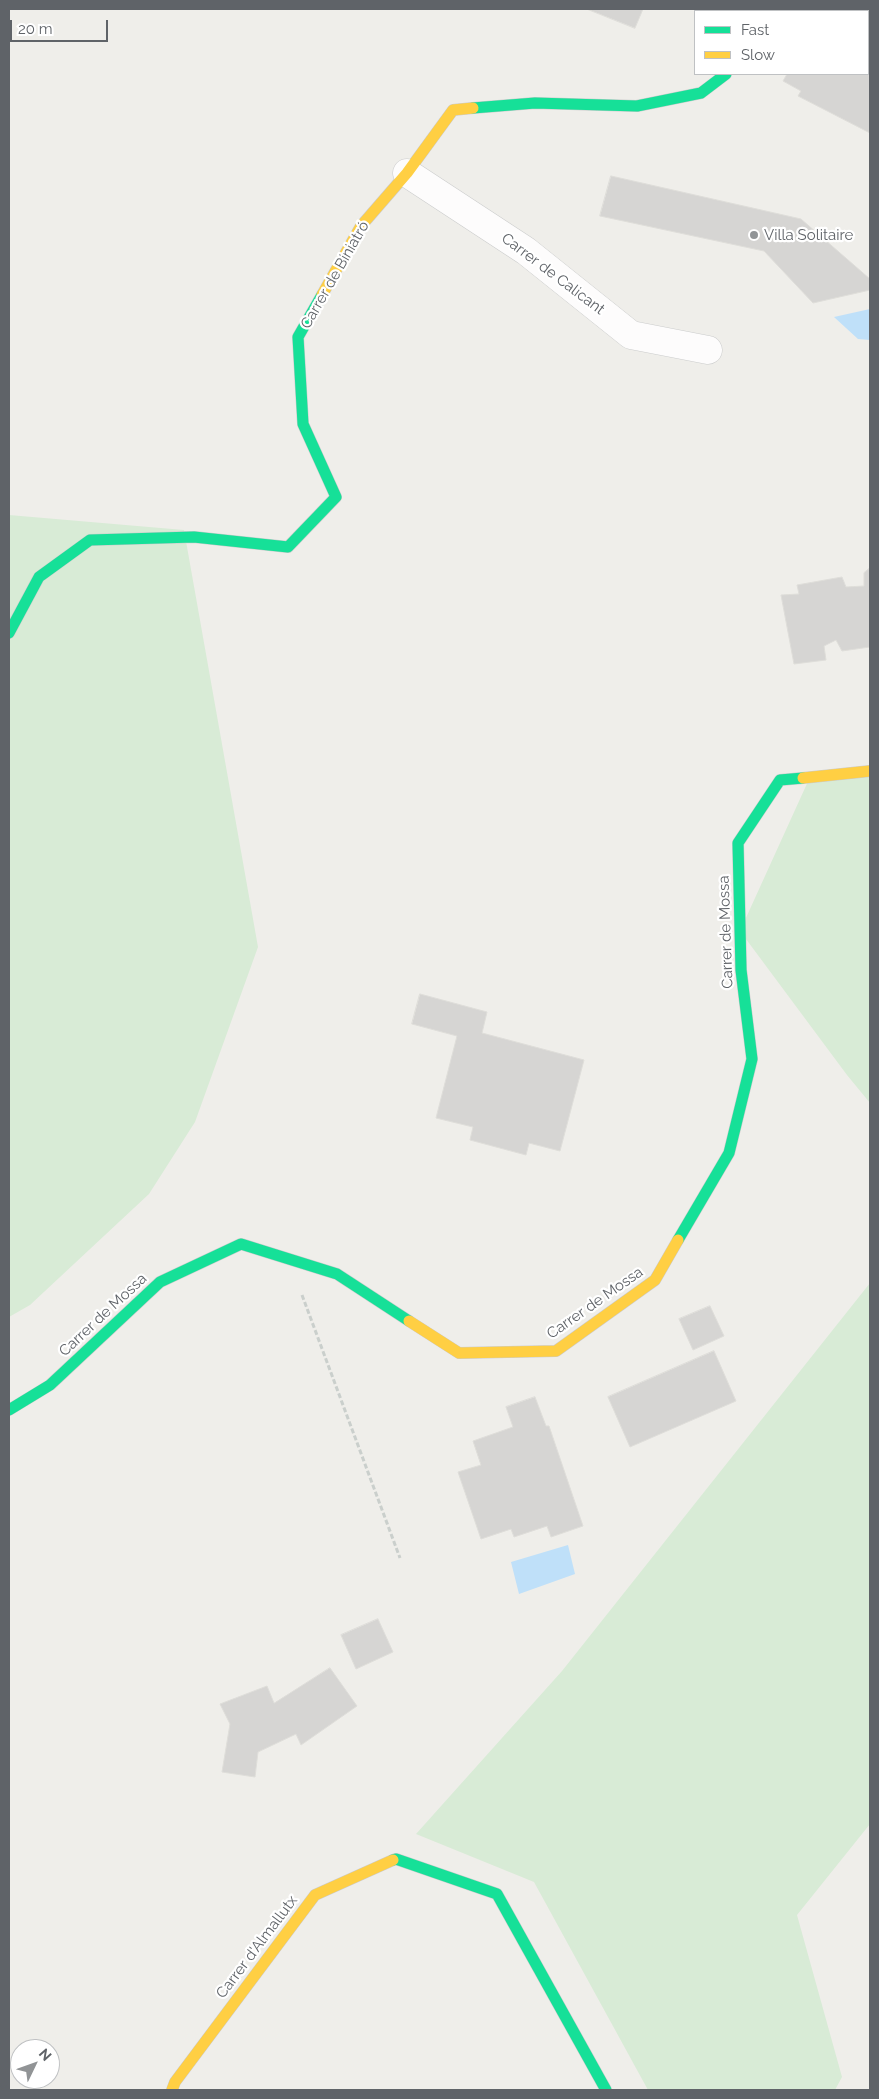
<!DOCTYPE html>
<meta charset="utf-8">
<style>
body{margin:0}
#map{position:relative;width:879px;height:2099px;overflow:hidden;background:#efeeea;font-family:Raleway,sans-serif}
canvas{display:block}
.frame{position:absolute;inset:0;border:10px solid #5f6368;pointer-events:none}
.legend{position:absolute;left:694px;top:10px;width:175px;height:65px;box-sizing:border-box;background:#fff;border:1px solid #bfc1c3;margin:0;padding:6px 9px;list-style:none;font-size:15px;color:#5f6368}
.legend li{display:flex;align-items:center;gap:10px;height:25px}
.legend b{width:25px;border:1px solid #bfc1c3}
.north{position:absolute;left:10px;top:2039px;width:50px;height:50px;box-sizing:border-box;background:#fff;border:1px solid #bfc1c3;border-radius:50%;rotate:48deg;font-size:14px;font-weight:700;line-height:20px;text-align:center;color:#5f6368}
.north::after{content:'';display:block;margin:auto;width:18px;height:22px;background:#919496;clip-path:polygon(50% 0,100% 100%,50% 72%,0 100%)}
.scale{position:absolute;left:10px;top:20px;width:98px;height:22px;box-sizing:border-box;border:2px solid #5f6368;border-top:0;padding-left:6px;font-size:15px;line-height:18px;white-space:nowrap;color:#5f6368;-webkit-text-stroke:4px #fff;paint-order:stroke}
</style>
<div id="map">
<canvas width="879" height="2099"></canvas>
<div class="frame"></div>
<ul class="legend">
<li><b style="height:6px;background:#16e098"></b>Fast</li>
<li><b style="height:6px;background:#ffcf43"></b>Slow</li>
</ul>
<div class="north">N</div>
<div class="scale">20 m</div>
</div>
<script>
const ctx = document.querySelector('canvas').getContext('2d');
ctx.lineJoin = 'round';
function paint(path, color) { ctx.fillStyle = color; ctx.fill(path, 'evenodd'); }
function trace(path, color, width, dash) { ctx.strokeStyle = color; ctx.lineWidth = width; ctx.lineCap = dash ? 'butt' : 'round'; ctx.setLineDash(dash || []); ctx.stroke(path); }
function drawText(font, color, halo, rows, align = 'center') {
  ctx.font = font + ' Raleway,sans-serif'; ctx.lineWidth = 4.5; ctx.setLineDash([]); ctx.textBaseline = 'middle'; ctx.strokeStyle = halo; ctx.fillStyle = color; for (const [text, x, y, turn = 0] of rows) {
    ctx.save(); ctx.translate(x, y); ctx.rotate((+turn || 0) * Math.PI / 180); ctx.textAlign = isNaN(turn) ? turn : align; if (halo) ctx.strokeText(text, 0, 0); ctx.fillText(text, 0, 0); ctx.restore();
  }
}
paint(new Path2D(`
 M9,515L184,530L258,947L195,1122L149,1194L30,1305L9,1317Z
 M870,765V1103L847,1075L740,931L810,777Z
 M870,1283V1824L797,1915L842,2077L835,2090H648L534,1882L416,1834L562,1671Z`), '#d8ebd6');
paint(new Path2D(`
 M870,309V340L858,339L834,317Z
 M568,1545L575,1574L519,1594L511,1562Z`), '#bfe0f9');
const building = new Path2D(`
 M587,9H643L635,28Z
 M868,69L870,70V133L798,96L801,91L783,81L787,74H868Z
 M611,176L801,219L870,279V290L813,303L764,251L600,216Z
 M870,568V647L842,651L836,640L824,646L826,660L794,664L781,595L799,594L797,585L842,577L846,587L864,586V573Z
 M420,994L487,1012L482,1033L584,1060L560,1151L529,1143L526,1155L470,1140L473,1127L436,1118L457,1036L412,1024Z
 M710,1306L724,1336L693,1350L679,1319Z
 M714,1351L736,1401L630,1447L608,1397Z
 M535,1397L546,1426H549L583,1526L551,1537L547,1526L514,1537L511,1529L481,1539L458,1472L481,1465L473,1441L513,1427L506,1407Z
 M378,1619L393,1652L356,1669L341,1635Z
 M330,1668L357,1706L301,1745L296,1734L258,1752L255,1777L222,1772L230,1724L220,1704L267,1686L274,1703Z`);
paint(building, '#d6d5d3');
trace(building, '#deddd9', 1);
const street = new Path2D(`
 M797,11L799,9
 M407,173L526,251L631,335L708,350`);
const fast = new Path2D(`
 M473,108L535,103L637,106L701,93L726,74
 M9,633L39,577L90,540L194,537L288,547L336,497L303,424L298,337L322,295
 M678,1240L729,1153L752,1059L741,970L738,843L780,780L803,778
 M9,1410L50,1385L160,1282L241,1244L337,1274L409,1321
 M393,1860L396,1859L497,1894L606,2090`);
const slow = new Path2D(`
 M322,295L361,226L407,173L453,110L473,108
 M803,778L870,771
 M409,1321L459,1353L556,1351L655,1280L678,1240
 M172,2090L175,2082L315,1895L393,1860`);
trace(street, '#cbcccc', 29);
trace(fast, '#cacacb', 12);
trace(slow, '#cacacb', 12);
trace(new Path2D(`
 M302,1295L400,1558`), '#cacfcc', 3, [5, 2.5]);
trace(street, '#fdfcfc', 28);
trace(fast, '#16e098', 11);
trace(slow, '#ffcf43', 11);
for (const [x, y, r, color] of [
 [754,235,5,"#919496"]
]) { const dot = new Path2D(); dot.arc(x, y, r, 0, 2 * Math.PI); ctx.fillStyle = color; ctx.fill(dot); trace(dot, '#fff', 2); }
drawText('15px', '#5f6368', '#fff', [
 ["Villa Solitaire",764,235]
], 'left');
drawText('15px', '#5f6368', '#fff', [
 ["Carrer de Calicant",553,274,37],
 ["Carrer de Biniatró",335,275,-60],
 ["Carrer de Mossa",726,932,-92],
 ["Carrer de Mossa",595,1303,-35],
 ["Carrer de Mossa",103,1315,-43],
 ["Carrer d'Almallutx",257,1947,-53]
]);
</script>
